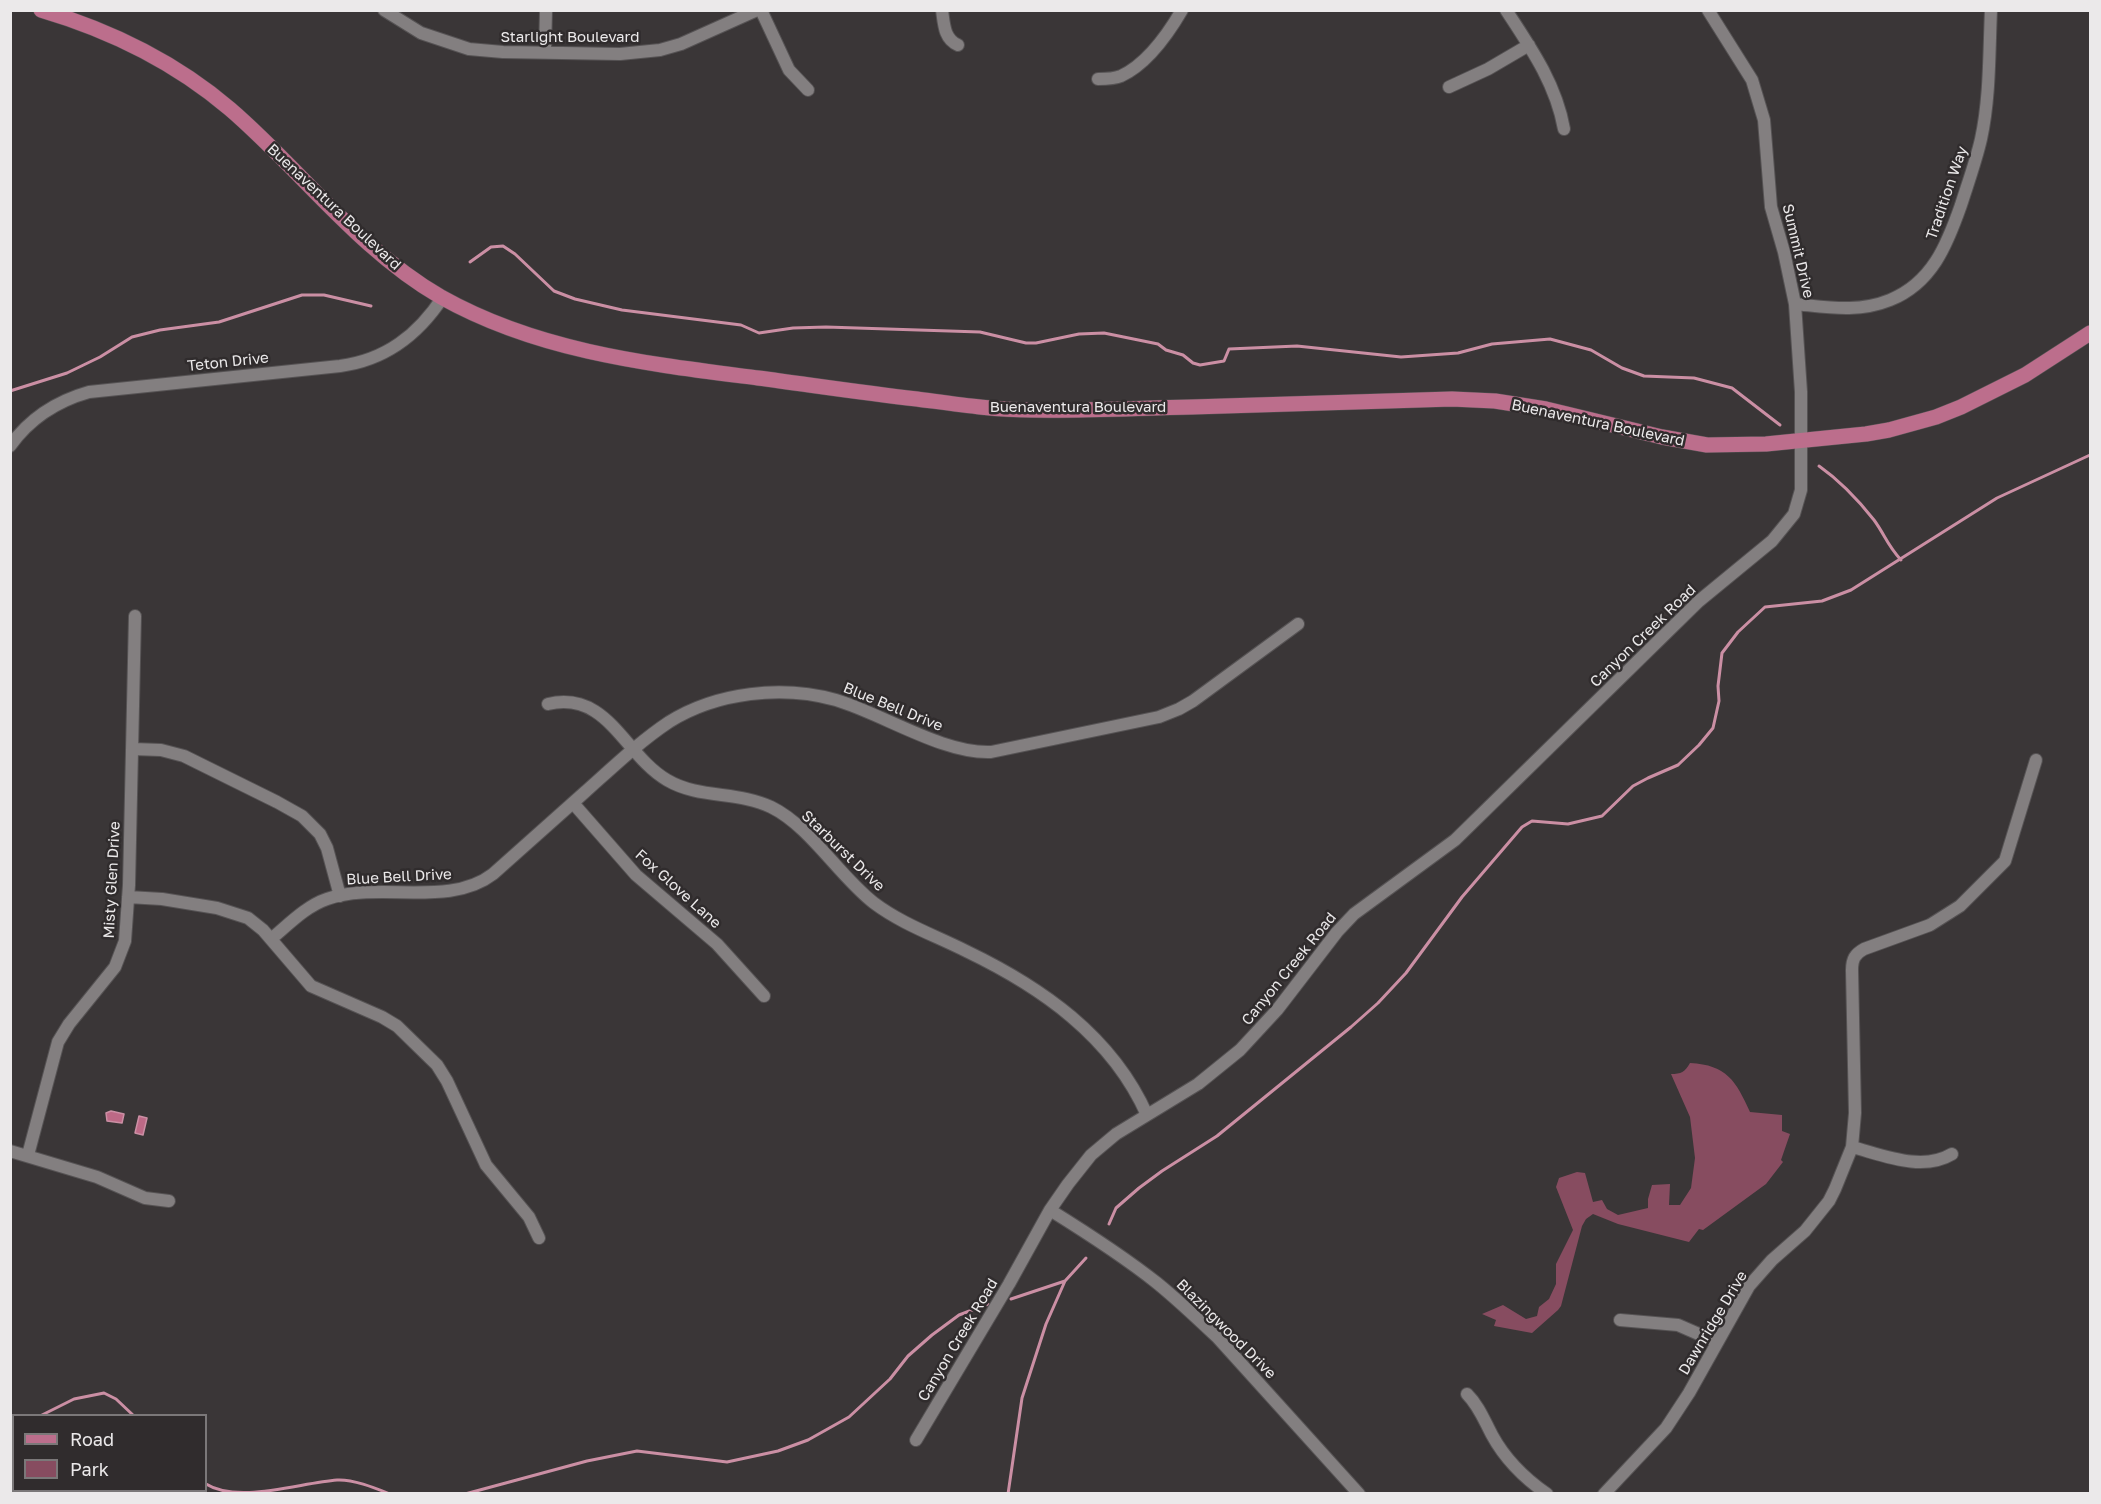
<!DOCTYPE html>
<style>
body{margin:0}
#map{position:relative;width:2101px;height:1504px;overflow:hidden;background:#3a3637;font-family:"Golos Text",sans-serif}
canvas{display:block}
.frame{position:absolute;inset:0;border:12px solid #ebe9ea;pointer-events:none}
.legend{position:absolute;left:12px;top:1414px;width:195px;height:78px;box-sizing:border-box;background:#302c2d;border:2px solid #7b7879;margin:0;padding:8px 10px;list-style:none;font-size:18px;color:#ebe9ea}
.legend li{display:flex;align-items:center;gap:12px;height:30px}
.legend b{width:30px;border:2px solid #7b7879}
</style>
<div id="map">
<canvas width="2101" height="1504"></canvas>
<div class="frame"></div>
<ul class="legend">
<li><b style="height:8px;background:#bc6e8c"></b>Road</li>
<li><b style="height:16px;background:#874c60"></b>Park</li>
</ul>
</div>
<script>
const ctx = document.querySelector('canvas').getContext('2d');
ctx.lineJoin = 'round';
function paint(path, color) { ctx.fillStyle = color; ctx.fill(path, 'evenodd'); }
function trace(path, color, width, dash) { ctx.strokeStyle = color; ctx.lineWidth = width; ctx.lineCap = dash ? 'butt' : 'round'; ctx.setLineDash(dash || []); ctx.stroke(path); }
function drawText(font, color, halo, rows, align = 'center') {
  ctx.font = font + ' "Golos Text",sans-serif'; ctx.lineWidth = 5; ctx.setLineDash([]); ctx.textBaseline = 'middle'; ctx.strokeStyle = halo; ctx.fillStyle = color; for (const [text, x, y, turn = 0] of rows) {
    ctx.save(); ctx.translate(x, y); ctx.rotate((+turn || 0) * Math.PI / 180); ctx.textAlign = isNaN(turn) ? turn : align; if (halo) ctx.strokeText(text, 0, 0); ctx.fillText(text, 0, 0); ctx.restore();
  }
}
paint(new Path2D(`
 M1690,1063C1727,1065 1736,1081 1750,1112L1782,1115V1131L1790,1134L1781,1160L1783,1162L1766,1184L1703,1230L1699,1229L1689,1242L1618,1224L1593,1214L1586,1219L1582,1226L1561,1306L1558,1310L1532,1333L1494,1326L1496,1320L1482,1314L1503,1305L1526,1319L1537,1316L1539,1307L1549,1299L1556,1284V1264L1573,1230L1556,1187L1559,1178L1577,1172L1585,1173L1593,1202L1602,1200L1607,1209L1618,1215L1648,1208V1199L1652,1185L1670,1184L1669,1205H1680L1691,1188L1695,1158L1690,1117L1671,1074C1681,1074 1685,1072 1690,1063Z`), '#874c60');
const water = new Path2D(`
 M111,1111L124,1114L122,1123L107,1121L106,1113Z
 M139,1116L147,1118L143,1135L135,1133Z`);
paint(water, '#bd6986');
trace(water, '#cb8fa4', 1.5);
trace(new Path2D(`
 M470,262L491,247L503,246L515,254L554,291L575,299L622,310L741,325L759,333L793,328L826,327L980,332L1026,343H1036L1079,334L1104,333L1158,344L1166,350L1183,355L1193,363L1200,365L1224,361L1229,349L1297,346L1401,357L1458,353L1492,344L1550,339L1591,350L1622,368L1644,376L1694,378L1732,388L1780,425
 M10,391L67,373L100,357L132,337L160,330L219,322L302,295H324L371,306
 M1819,466C1839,480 1859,501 1874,520C1885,535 1887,545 1901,560
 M1109,1224L1116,1208L1139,1188L1162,1171L1217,1136L1351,1027L1378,1003L1406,973L1462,897L1522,827L1532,821L1568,824L1602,816L1633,786L1648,778L1678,765L1699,745L1713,728L1719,701L1718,686L1722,653L1738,632L1765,607L1822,601L1851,590L1997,498L2090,455
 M1011,1299L1065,1281
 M40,1416L74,1399L104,1393L116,1399L134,1416
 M10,1430L14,1429
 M206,1484C238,1504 299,1483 337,1480C353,1479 375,1488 390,1494
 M465,1494L587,1461L637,1451L727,1462L778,1451L808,1440L849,1417L890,1379L908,1356L932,1335L959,1315L988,1304
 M1008,1494L1022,1398L1046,1324L1065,1281L1086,1258`), '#cb8fa4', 3);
const minor = new Path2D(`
 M384,10L421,33L469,49L503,52L620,54L660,50L681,44L757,10
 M761,10L789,70L808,90
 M942,10C944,24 944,39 958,45
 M1506,10C1531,48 1556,84 1564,129
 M545,52L546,10
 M1098,79C1106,79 1114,79 1121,76C1147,64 1168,34 1182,10
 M1449,87L1488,69L1529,45
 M1795,304C1827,307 1858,313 1890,300C1932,283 1947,245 1961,205C1968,183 1976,161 1981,139C1990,98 1989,53 1991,10
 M10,446C30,418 57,401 89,392L340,366C386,360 418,335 443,297
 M548,704C608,690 624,755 667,780C699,799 738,791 771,807C810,826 839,876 874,903C902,924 934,935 966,951C1041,987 1112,1036 1147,1115
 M133,749L161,750L184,756L277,802L302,816L320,834L327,848L340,896
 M573,803L636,875L717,944L764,996
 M128,897L162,899L217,908L248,918L263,930L311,986L382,1017L397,1026L437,1065L447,1081L486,1165L529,1217L539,1238
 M271,939C288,925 306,906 327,899C379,881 449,908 493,874C524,846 555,819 585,792C612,768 639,742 669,722C717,692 782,685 836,700C883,714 943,754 991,752L1159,717L1179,709L1193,701L1298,624
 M1852,1147C1883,1155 1922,1172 1952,1154
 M10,1151L97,1177L145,1198L169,1201
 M28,1155L58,1042L69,1024L115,967L125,941L129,885L135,616
 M1050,1210C1087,1233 1123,1256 1157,1283C1178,1300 1198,1319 1218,1338L1359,1494
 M1620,1320L1678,1325L1717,1342
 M1467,1394C1479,1406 1484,1420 1492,1435C1505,1459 1524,1478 1547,1494
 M916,1440L1009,1284L1050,1210L1068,1184L1091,1155L1116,1134L1198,1084L1240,1050L1277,1010L1337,932L1354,914L1455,840L1699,601L1772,541L1794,514L1801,490V392L1795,304L1784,252L1771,207L1764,120L1752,80L1708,10
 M1604,1494L1666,1428L1689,1393L1749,1286L1772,1260L1805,1231L1829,1201L1835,1189L1852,1147L1855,1113L1852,970C1852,959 1855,954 1864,949L1930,925L1960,906L2005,861L2036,760`);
const major = new Path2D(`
 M41,10C109,30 176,63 230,109C301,170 359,250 441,297C539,352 649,364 758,378C811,385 864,393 917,399C955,404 993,410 1031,410C1085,411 1138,408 1192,407C1279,404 1365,402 1452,399L1495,401L1546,409L1662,437L1707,445L1766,444L1866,434L1889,430L1936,417L1961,407L2025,375L2090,333`);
trace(minor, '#565354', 14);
trace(major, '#565354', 16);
trace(minor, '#837f80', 12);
trace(major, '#bc6e8c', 15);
drawText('15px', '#ebe9ea', '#302c2d', [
 ["Starlight Boulevard",570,37],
 ["Tradition Way",1947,193,-71],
 ["Buenaventura Boulevard",334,207,43],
 ["Summit Drive",1798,251,77],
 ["Teton Drive",228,362,-6],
 ["Buenaventura Boulevard",1078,407],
 ["Buenaventura Boulevard",1598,423,12],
 ["Canyon Creek Road",1643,636,-44],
 ["Blue Bell Drive",893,707,22],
 ["Starburst Drive",843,851,44],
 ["Blue Bell Drive",399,877,-3],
 ["Misty Glen Drive",112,880,-87],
 ["Fox Glove Lane",678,889,42],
 ["Canyon Creek Road",1289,969,-51],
 ["Dawnridge Drive",1713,1323,-59],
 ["Blazingwood Drive",1226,1329,45],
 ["Canyon Creek Road",958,1340,-59]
]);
</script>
